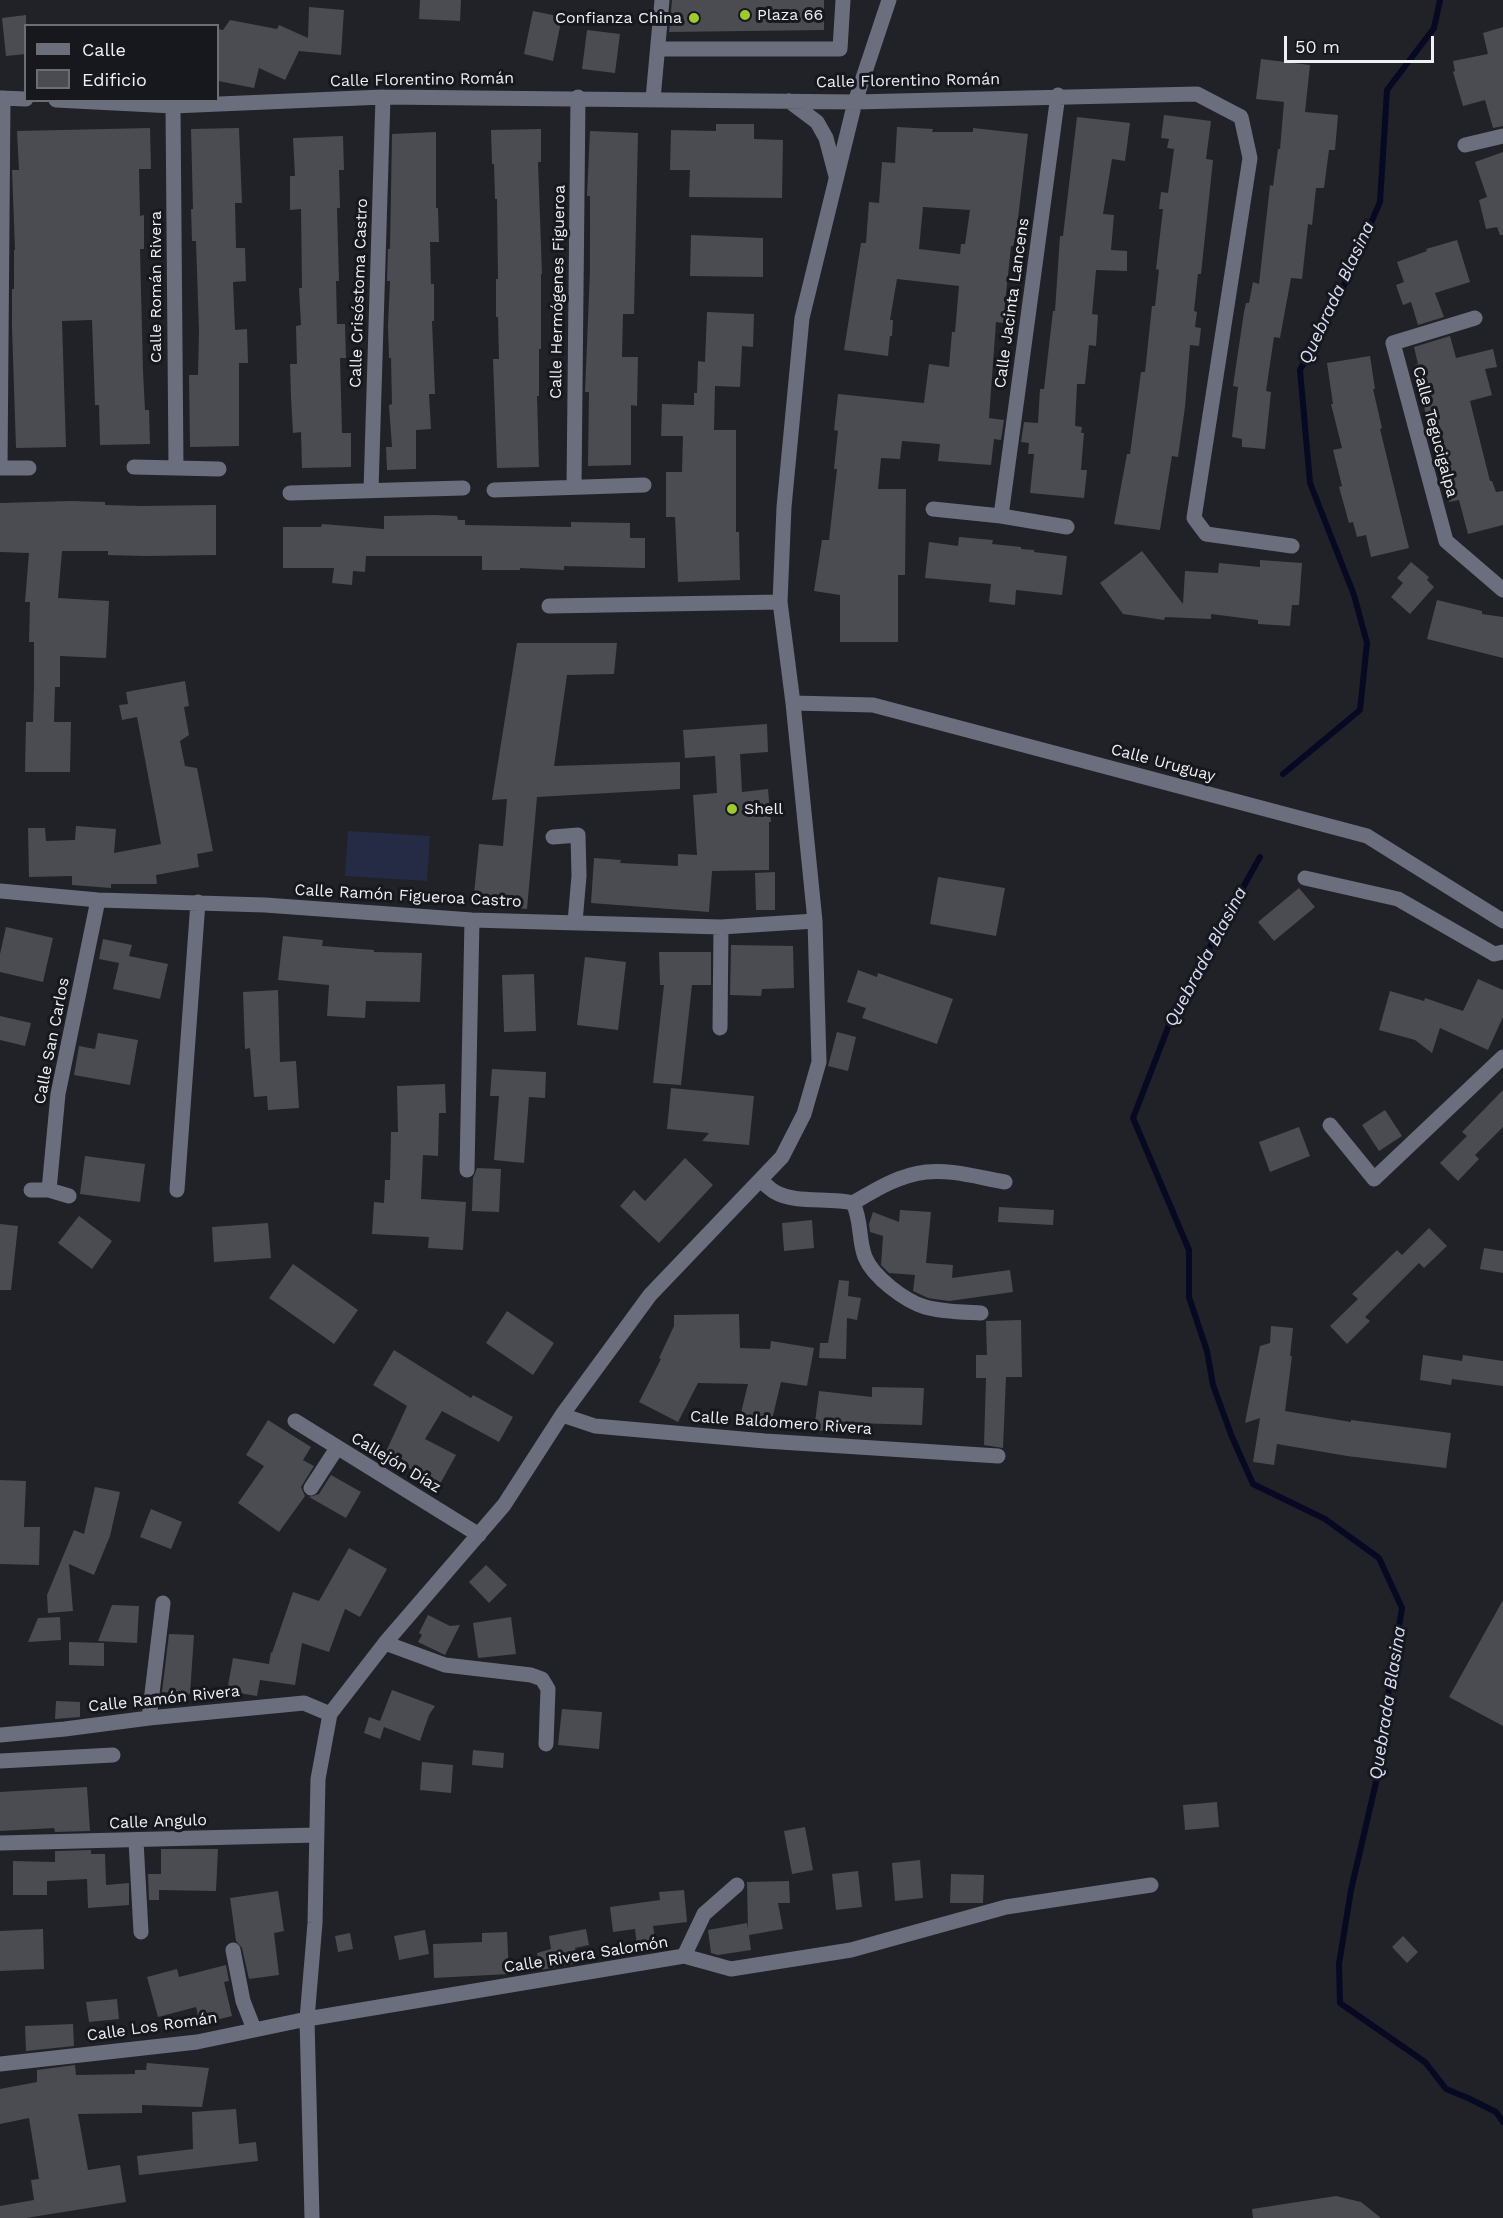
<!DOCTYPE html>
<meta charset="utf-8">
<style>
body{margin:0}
#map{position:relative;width:1503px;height:2218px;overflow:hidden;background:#202227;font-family:"Work Sans",sans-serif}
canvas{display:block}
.legend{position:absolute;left:24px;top:24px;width:195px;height:78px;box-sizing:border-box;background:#17181e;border:2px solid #6d6e74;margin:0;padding:8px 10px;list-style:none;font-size:18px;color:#eff0f4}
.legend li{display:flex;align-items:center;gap:12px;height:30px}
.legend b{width:30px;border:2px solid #6d6e74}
.scale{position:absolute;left:1284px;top:36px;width:150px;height:27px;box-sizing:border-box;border:3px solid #eff0f4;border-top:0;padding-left:8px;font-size:18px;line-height:21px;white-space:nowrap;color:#eff0f4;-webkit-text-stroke:4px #17181e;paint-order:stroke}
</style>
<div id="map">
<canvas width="1503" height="2218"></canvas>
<ul class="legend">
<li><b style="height:8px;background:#6b6e7d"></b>Calle</li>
<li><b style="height:16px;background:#4a4c52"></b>Edificio</li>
</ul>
<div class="scale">50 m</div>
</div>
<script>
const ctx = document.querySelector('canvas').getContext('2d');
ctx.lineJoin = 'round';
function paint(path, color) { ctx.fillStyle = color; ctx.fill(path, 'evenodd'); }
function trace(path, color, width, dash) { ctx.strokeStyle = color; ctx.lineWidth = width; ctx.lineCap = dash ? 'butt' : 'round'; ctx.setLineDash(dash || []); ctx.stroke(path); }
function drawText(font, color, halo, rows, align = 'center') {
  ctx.font = font + ' "Work Sans",sans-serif'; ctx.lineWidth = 6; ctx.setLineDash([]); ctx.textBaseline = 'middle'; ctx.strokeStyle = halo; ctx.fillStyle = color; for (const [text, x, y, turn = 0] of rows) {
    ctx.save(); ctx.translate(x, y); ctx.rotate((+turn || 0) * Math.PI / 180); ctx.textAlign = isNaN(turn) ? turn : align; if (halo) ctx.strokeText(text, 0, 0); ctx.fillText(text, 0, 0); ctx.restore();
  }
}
paint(new Path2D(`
 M348,831L430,836L427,881L345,876Z`), '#252b45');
trace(new Path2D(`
 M1283,774L1360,710L1367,643L1354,595L1310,483L1300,370L1338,299L1380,202L1387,90L1434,28L1440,0
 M1260,857L1176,1007L1133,1118L1189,1250V1297L1207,1351L1213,1385L1232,1437L1253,1484L1325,1519L1379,1558L1402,1608L1390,1681L1377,1778L1351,1890L1339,1964L1340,2003L1425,2062L1446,2089L1468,2098L1496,2112L1503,2122`), '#070922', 6);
paint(new Path2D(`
 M420,0H461L460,21L419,19Z
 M672,0H824V30L669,32Z
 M309,7L344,10L341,55L299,51L285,80L259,68L254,88L218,81V29L223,30L230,20L277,29L279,25L308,38Z
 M533,11L562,17L553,61L524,54Z
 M26,15V54L6,56L2,18Z
 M1503,27V126L1493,128L1485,100L1463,106L1453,72L1455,71L1453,61L1488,54L1483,33Z
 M587,30L620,34L615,73L582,69Z
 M1261,59L1310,65L1305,112L1338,115L1335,150H1329L1324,188H1316L1312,225L1308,224L1302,279L1291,278L1280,338L1274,337L1266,391L1271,392L1265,449L1242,447V439L1232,437L1238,387L1233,386L1244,312L1246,303H1249L1253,282L1259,284L1270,185L1273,186L1278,149H1280L1284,102L1256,99Z
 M1164,115L1211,121L1206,159L1213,160L1201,274H1198L1194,311L1197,312L1195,327L1201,328L1199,346L1190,345L1185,407L1178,457L1172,456L1160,530L1114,524L1127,454H1130L1141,372H1145L1152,306H1155L1159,270L1156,269L1163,209H1159L1161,192L1168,193L1174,149L1167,148L1169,139L1161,138Z
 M1077,117L1130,123L1125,161L1112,159L1103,214L1114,215L1111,250L1127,251V271L1096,270L1092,314L1098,315L1096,346L1089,345L1085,384H1077L1075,426L1082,427L1081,433H1084L1081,470H1087L1084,498L1030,493L1034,454H1028L1029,443L1021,442L1024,422L1038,423L1040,389H1044L1053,311H1055L1060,236H1063Z
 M716,124H754V139L783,140L782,198L689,197L690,170H670L671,130L716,131Z
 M897,127L933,129L932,132H973V128L1028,134L1016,235L1013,246H1011L1003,323L996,322L989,418L1004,420L1001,440L994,439L991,465L938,461L940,444L902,441L900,459L881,458L878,489H906L905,575H898V642H840V595L814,591L822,540H829L837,469H834L838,431L834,430L838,394L924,403L929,364L949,367L952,332H955L959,286L897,279L890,320H893L892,336H890L888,356L844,350L861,243H866L869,202L879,203L882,162L895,163ZM923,207L970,210L965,244H961L960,254L919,249Z
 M150,128L151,169H139L140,216L144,215V249H140L143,371L145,410H149L150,444L100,445L99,405H95L92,320L62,321L66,447L16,448L12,328V289H14V250H15L12,170H19L17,131Z
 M239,128L242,203H235L236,248H245L246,281L233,282L235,330L247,329L248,363H239V446L190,447L189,375H198L199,331L196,241H192L191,209H193L191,129Z
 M541,129V162H538L542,274H541V349H539V396H537L539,467L497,468L493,359H499L498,317H496V279H498L497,199H495L494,164H492L491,130Z
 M590,131L638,133L634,314H623L622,357H638L637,406L631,405V465L588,466L589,392H585L590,271V196H587Z
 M436,132V208H438L439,242H430L431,284H434V321H432L435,394H429L431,429L416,430V469L387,470L386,447H392L389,405L392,404L391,358H389L388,326L390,281H387L388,249H390L392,134Z
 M343,136L344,170H339L340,208H337L339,281H336L337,324H345L346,358H340L342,433H351V467L302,468L301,432L293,433L291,398L290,364H297L296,326L301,325L299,288H302L301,209L290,210V176H295L293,138Z
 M1503,152V235H1500L1497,227L1486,229L1479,200L1487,197L1475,162Z
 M691,235L763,238V277L690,276Z
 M1457,240L1470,282L1435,293L1444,317L1418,325L1411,302L1403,305L1396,285L1404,282L1397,262L1427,251L1426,249Z
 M707,312L754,314L753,347L742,346L740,387L715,386L714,430H736V532H739L740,580L678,582L675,517H666V472H682L683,436H661L662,404L694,405V393H697L698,361L705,362Z
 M1450,336L1456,358L1493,349L1497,367L1485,369L1492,395L1470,401L1490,481H1492L1496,492L1503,491V525L1468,534L1459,500L1449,502L1441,468L1449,466L1438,422L1428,425L1415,365L1418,364L1414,347Z
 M1370,356L1375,389H1373L1382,428L1380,429L1409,548L1371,557L1366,535L1357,537L1353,522L1349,523L1339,487L1342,486L1333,450L1342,448L1331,404H1333L1327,363Z
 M71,501L105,502V505L142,506L216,505V555L146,556L108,555V551H62L58,598L109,601L106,658L60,656V687H55L54,722H71L70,772H25L26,722H33L34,686V642H29L30,602H25L29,553L0,552V503Z
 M435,515L457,516L458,520H465V525L571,527V522L630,523V538H645V568L564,566V570L520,568V570H482V556H366L365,572L353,571L352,585L332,583L334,568H283V527H321L322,524L384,529V516Z
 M959,537L993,540L992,544L1021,547V549L1034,550V552L1067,556L1062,595L1016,590L1015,605L989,602L991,584L925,578L929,542L958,546Z
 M1142,551L1183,604L1185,571L1218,573L1219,563L1260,567V560L1302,563L1299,605H1292L1290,626L1258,624V620L1211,614V619L1165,617L1164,620L1123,614L1100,583Z
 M1411,562L1429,577L1427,580L1434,587L1410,614L1391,597L1403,583L1397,578Z
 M1437,600L1482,611V614L1503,617V658L1427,639Z
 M517,643H617L614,674L567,675L554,766L680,762V789L537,797L527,909L473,904L479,844L503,846L507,799L492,800Z
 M185,681L189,706L184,707L189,735L180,741L185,766L197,768L213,851L197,854L199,867L156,875L157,884H111V888L72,885V876L29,877L28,828H45L46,841L75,840L76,826L116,829L114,853L161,844L137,717L122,720L119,705L128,704L126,692Z
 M767,724L768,752L740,754L742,792L768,789L771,822H769V870L712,871L709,912L591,903L594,858L621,860L620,863L678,866V854L697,855L693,795L717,793L715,756L685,758L683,730Z
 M775,872V910H756L755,873Z
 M938,877L1005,888L996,936L930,924Z
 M1299,888L1315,907L1274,941L1258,922Z
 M6,927L53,938L43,982L0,972V954Z
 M283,936L323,940L322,946L374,950V952L422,953L420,1002L366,1001L365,1018L327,1016L329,985L278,980Z
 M103,939L132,945L129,956L168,964L160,999L113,989L119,963L99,959Z
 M731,945L793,946L794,988L762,989L761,996L730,995Z
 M659,952H711V985H692L681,1085L653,1083L664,985H660Z
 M585,957L626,962L618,1030L577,1025Z
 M858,970L877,977L878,973L953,999L937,1044L862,1018L866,1008L847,1002Z
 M534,974L536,1031L504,1032L502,975Z
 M1478,979L1503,990V1017L1488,1050L1440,1028L1432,1053L1415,1040L1379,1030L1390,991L1424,1001L1425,998L1463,1011Z
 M278,990L280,1062L296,1061L299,1108L268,1110L267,1096L254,1097L250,1048L245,1049L243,992Z
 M0,1016L31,1023L25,1046L0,1040Z
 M837,1032L856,1037L848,1071L828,1066Z
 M98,1033L138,1040L130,1085L74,1075L79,1046L95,1049Z
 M492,1069L546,1072L545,1098L529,1097L524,1163L494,1160L499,1096H490Z
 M445,1084L446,1113H439L438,1156L423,1155L421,1199L466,1202L463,1250L428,1248L429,1237L372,1234L374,1202L384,1203L385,1180H390L391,1132H398L397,1086Z
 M671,1088L754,1096L749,1145L702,1141L709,1133L667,1129Z
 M1503,1090V1127L1475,1155L1479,1159L1458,1181L1440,1163L1467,1136L1462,1132Z
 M1385,1110L1402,1136L1379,1151L1362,1125Z
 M1299,1127L1310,1156L1270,1172L1259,1142Z
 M85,1156L145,1164L140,1202L80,1194Z
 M685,1158L713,1185L659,1243L620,1206L634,1190L645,1201Z
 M477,1168L501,1169L499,1212L472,1211L473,1178Z
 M999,1207L1054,1210L1053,1225L998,1222Z
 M900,1210L931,1212L926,1263L953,1265L952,1278L1010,1270L1013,1292L949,1301L928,1298L913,1291L915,1275L889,1273L881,1265L883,1236L870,1232L869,1224L873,1212L899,1222Z
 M79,1216L112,1241L92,1269L58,1243Z
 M812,1220L814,1248L784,1251L782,1223Z
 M268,1223L271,1258L214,1262L212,1227Z
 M0,1224L18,1226L11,1290H0Z
 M1429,1228L1447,1246L1424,1268L1419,1263L1365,1317L1370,1321L1347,1344L1330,1326L1358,1299L1352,1294L1397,1250L1402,1255Z
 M1484,1248L1503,1251V1273L1480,1269Z
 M293,1264L358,1310L334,1344L269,1298Z
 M839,1280L849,1281L848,1296L861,1298L857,1320L847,1318L846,1359L819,1358L820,1343H828Z
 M507,1311L554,1343L533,1375L486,1343Z
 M739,1314L740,1348L770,1349L771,1341L814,1348L807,1386L781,1382L770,1428L739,1421L748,1384L698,1383L678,1422L639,1402L661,1359L659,1358L674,1326V1315Z
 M1021,1320L1022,1377H1006L1003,1448L984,1445L986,1378H976V1355H987L986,1321Z
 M1271,1326L1293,1328L1290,1356H1292L1285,1411L1351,1422V1420L1451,1433L1446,1468L1347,1456L1277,1444L1274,1465L1253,1462L1260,1418L1245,1423L1260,1346L1270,1343Z
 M394,1350L471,1398L473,1395L513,1417L499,1442L442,1411L425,1439L456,1455L440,1484L384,1456L407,1406L373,1385Z
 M1423,1355L1462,1361L1463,1355L1503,1361V1386L1452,1379L1451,1385L1420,1380Z
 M872,1387L924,1388L922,1425L851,1423L850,1434L814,1430L819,1391L872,1397Z
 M268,1420L311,1447L303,1460L314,1466L301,1487L305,1496L279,1532L238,1503L264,1466L246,1455Z
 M331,1475L361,1492L346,1518L309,1497L319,1494Z
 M0,1480L26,1481L24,1527H40L39,1565L0,1564Z
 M95,1487L120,1492L110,1536L94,1575L69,1564L73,1611L48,1613L47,1595L74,1530L84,1534Z
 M151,1509L182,1522L171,1549L140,1537Z
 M349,1548L387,1569L360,1617L345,1609L329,1652L302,1643L295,1685L260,1680L257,1696L227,1691L233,1658L269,1664L271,1652L272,1653L293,1592L319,1601Z
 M486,1565L507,1585L489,1603L469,1582Z
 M1503,1600V1726L1449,1697Z
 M112,1605L139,1606L137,1643L98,1641Z
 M428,1615L450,1626L460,1625L445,1655L418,1642L422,1635L419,1633Z
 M60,1617L61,1640L28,1642L38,1618Z
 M511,1617L516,1654L478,1658L473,1623Z
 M169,1634L194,1635L190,1694L162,1692Z
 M69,1642L104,1643V1666L69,1665Z
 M392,1690L435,1706L429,1715L420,1741L384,1727L380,1739L364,1733L369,1717L380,1721Z
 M56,1701L80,1702V1717L55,1719Z
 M562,1709L602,1712L599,1749L558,1745Z
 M473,1750L504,1753L503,1768L472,1765Z
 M422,1762L453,1765L451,1793L420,1790Z
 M87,1787L90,1831L55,1832L54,1828L0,1831V1792Z
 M1217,1802L1219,1827L1185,1830L1183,1805Z
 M805,1827L813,1870L792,1874L784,1831Z
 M161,1849H218L216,1891L159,1890V1900H149L148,1874H161Z
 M91,1850V1854H105L106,1885L129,1883V1905L88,1908L87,1879L47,1881V1895H13V1861L55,1862V1851Z
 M920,1860L923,1898L895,1901L892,1863Z
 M858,1871L862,1907L836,1910L832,1874Z
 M951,1874L984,1875L983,1903H950Z
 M789,1881L790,1903H778L783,1929L749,1935L751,1950L718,1955L711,1953L708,1930L747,1923L748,1929L747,1882Z
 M684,1890L687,1922L653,1926L657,1951L638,1954L635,1929L613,1932L610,1907L660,1900L659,1892Z
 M278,1891L284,1931L274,1933L279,1975L249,1979L242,1948L236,1941L230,1898Z
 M43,1929L44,1969L0,1971V1931Z
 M586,1929L589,1945L575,1948L578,1963L540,1970L537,1953L551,1949L549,1936Z
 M425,1930L429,1954L399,1960L394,1936Z
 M507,1932L509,1974L434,1978L433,1944L482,1942V1933Z
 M350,1933L353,1949L338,1952L335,1936Z
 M1403,1936L1418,1952L1407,1963L1392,1947Z
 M226,1965L229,1981L224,1982L232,2016L200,2024L196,2007L158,2017L147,1977L177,1969L179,1977Z
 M117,1999L119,2019L89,2022L86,2002Z
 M73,2024L74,2046L26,2051L25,2026Z
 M147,2063L209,2068L202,2107L142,2105V2113L78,2114L88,2170L120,2165L126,2202L26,2218H0V2206L34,2200L31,2180L39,2179L29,2118L0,2124V2089L37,2082V2070L75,2065L76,2075L135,2074V2070H146Z
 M236,2109L239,2144L256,2142L258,2161L139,2175L137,2156L193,2149L192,2112Z
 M1336,2196L1361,2202L1381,2218H1253L1252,2209Z`), '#4a4c52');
trace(new Path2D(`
 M658,49H840L843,0
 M0,98L26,99
 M653,99L662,0
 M56,100L173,106L383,97L855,102L1197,94L1241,117L1250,158L1194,518L1206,534L1292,546
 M789,101L817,122L826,138L836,176
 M173,106L176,467
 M1465,145L1503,136
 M1475,318L1393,343L1446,541L1503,590
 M134,467L219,469
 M0,468L3,98
 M0,468H29
 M574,487L578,97
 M371,490L383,97
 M494,490L644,485
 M290,493L463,488
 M933,509L1001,516L1067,527
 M1001,516L1058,95
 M549,606L780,602
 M793,703L873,705L1367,836L1503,921
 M553,837L578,835L579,876L575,922
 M1305,878L1398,899L1494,954L1503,952
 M0,891L98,900L265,905L472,920L721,927L815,921
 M720,1028L721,927
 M1330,1125L1374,1179L1503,1057
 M467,1170L472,920
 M760,1180C765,1184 770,1189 775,1192C795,1204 829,1197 853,1203C862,1221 858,1239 865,1257C873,1277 905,1301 925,1307C943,1312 962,1312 981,1313
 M31,1190H49L69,1196
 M49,1190L58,1094L98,900
 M177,1190L198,902
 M853,1203C875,1190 899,1175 926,1172C952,1169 980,1178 1005,1182
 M562,1415L595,1426L765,1441L998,1456
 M295,1421L479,1535
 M311,1488L337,1448
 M385,1643L445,1665L531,1675L542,1679L548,1689L546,1744
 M149,1718L163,1603
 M0,1735L65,1729L149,1718L304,1703L330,1714
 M0,1761L113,1755
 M136,1841L141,1932
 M0,1843L316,1835
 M233,1950L243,2001L254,2029
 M684,1956L704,1914L737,1885
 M0,2064L197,2042L307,2019L684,1956L731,1969L851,1950L1006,1907L1151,1885
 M312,2218L307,2019L315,1923L318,1779L330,1714L385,1643L504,1505L562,1415L650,1295L782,1157L804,1114L819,1062L815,921L793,703L780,602L784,507L802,318L855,102L889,0`), '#6b6e7d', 15);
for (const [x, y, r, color] of [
 [745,15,6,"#9fca2e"],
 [694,18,6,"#9fca2e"],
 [732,809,6,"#9fca2e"]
]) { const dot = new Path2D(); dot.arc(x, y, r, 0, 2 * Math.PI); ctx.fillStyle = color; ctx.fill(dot); trace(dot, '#17181e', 2); }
drawText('16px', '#eff0f4', '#17181e', [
 ["Plaza 66",757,15],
 ["Confianza China",682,18,"right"],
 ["Shell",744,809]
], 'left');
drawText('16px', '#eff0f4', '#17181e', [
 ["Calle Florentino Román",422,80,-1],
 ["Calle Florentino Román",908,81,-1],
 ["Calle Román Rivera",156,287,-90],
 ["Calle Hermógenes Figueroa",558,292,-89],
 ["Calle Crisóstoma Castro",359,293,-88],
 ["Calle Jacinta Lancens",1012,303,-82],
 ["Calle Tegucigalpa",1435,432,75],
 ["Calle Uruguay",1163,763,15],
 ["Calle Ramón Figueroa Castro",408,896,3],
 ["Calle San Carlos",52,1041,-79],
 ["Calle Baldomero Rivera",781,1423,4],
 ["Callejón Díaz",396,1463,31],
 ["Calle Ramón Rivera",164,1699,-6],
 ["Calle Angulo",158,1822,-2],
 ["Calle Rivera Salomón",586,1955,-9],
 ["Calle Los Román",152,2027,-8]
]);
drawText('italic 18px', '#d8def5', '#17181e', [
 ["Quebrada Blasina",1337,293,-65],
 ["Quebrada Blasina",1206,957,-62],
 ["Quebrada Blasina",1388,1703,-81]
]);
</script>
